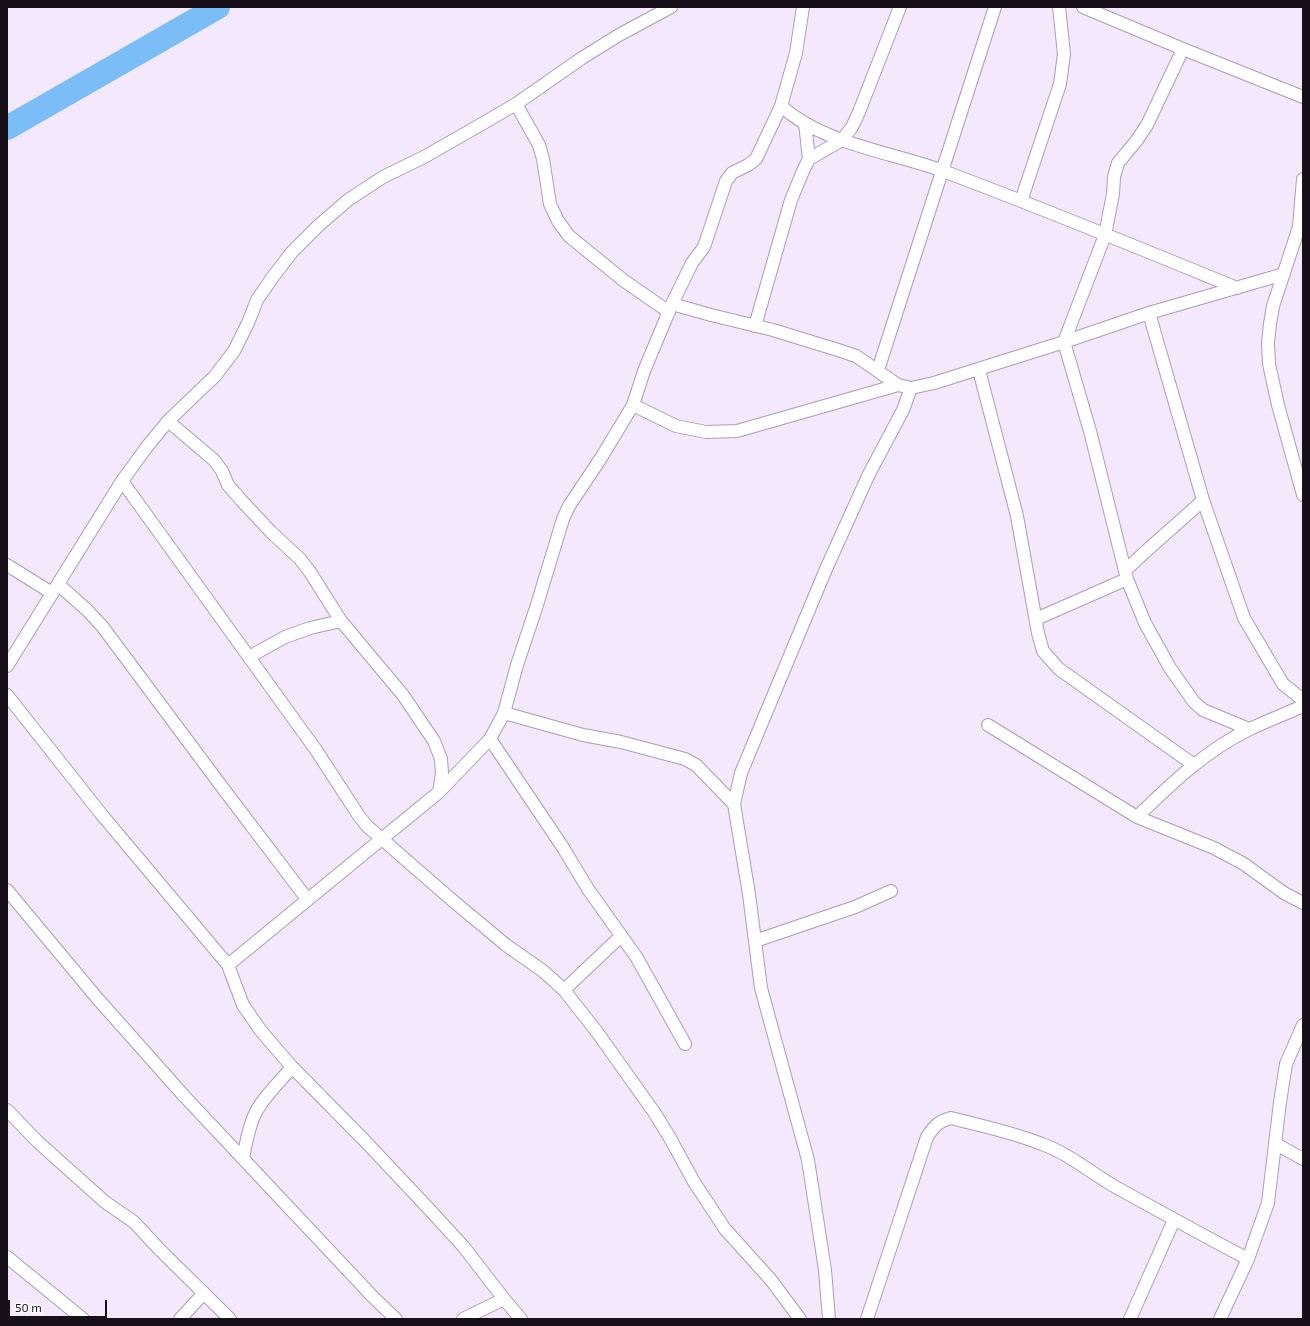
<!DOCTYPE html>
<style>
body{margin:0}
#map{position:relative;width:1310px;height:1326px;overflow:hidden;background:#f4e9fc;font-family:"Exo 2",sans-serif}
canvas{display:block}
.frame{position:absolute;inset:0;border:8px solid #17101b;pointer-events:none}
.scale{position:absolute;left:8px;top:1300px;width:99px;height:18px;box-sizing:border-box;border:2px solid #17101b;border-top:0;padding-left:5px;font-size:12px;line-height:14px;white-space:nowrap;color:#17101b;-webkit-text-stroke:3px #fbfbfb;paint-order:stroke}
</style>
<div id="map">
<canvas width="1310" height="1326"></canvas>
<div class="frame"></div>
<div class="scale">50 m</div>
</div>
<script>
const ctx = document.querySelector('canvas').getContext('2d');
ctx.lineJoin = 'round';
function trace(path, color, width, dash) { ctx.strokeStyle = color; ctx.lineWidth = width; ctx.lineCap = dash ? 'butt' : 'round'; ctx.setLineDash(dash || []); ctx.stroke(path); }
trace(new Path2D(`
 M7,128L218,7`), '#7bbdf7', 24);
const minor = new Path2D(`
 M1083,7L1183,49L1303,97
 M1183,49L1147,125L1137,140L1118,163L1114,177L1113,194L1105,235L1064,342L1090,431L1127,579L1145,623L1170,668L1194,702L1203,710L1249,729
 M516,104L539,145L543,159L550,204L558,221L569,236L623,280L669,312
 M781,106C823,144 891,152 943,171C1042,208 1139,248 1237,288
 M805,123L809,159
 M1303,179L1299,227L1273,306L1270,324L1268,343L1269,364L1278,405L1303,495
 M1021,201L1060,84L1064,54L1059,7
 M672,304L711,315L773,330L838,350L856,356L898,385
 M1149,313L1203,500L1244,618L1283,684L1303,700
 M755,326L791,200L803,171L809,159L842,140L852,127L859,112L900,7
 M878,370L995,7
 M979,370L1017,516L1038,633L1043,651L1059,669L1194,765
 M633,405L676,426L706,432L737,431L898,385L911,388L934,383L1064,342L1149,313L1284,274
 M168,421L214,460L222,471L228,485L241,500L271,532L300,559L310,572L341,621L403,695L434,741L441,759L442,773L439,792
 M122,481L316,750L359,816L367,826L452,900L506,945L543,971L564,990L597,1032L654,1112L670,1138L694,1182L725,1229L771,1280L800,1319
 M7,565L52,593
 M1125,571C1150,546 1178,524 1203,500
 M58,584L87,610L102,626L219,783L307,899
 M1036,619L1127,579
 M249,657L285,637L310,628L341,621
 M7,666L122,481L146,448L168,421L215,376L234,351L248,323L257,300L272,278L292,252L318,226L348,200L383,177L424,157L480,125L516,104L582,58L619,35L671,7
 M7,695L102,815L228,965L243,1005L261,1031L292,1067L364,1140L429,1209L463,1246L504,1299L521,1319
 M504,713L583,735L621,742L685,759L696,765L734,804
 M988,725L1137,817L1214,848L1244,864L1284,893L1303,903
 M490,739L562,846L588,889L637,958L685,1044
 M1137,817C1171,784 1206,750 1250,729C1267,721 1285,714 1303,706
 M7,890L97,998L185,1097L373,1297L396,1319
 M755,941L855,907L891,891
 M228,965L439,792L490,739L504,713L517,665L536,608L563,519L569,506L601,458L633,405L644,371L672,304L692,263L704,247L726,181L732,173L748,165L756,159L781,106L796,53L803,7
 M564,990L621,936
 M7,1110L38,1142L105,1202L134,1222L159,1249L230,1319
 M1276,1144L1303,1159
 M243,1158C246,1144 248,1130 254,1116C262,1098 279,1083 292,1067
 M7,1257L83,1319
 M180,1319L204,1293
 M463,1319L504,1299
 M829,1319L825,1270L808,1160L761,988L749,894L734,804L741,773L826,569L869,474L903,410L911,388
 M867,1319L927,1137C934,1126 939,1121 951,1118C982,1126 1012,1132 1042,1144C1067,1153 1089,1171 1112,1185C1157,1210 1202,1235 1248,1259
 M1130,1319L1174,1220
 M1220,1319L1248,1259L1268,1203L1280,1102L1286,1064L1303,1025`);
trace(minor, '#ad9cb9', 14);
trace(minor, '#fff', 12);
</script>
